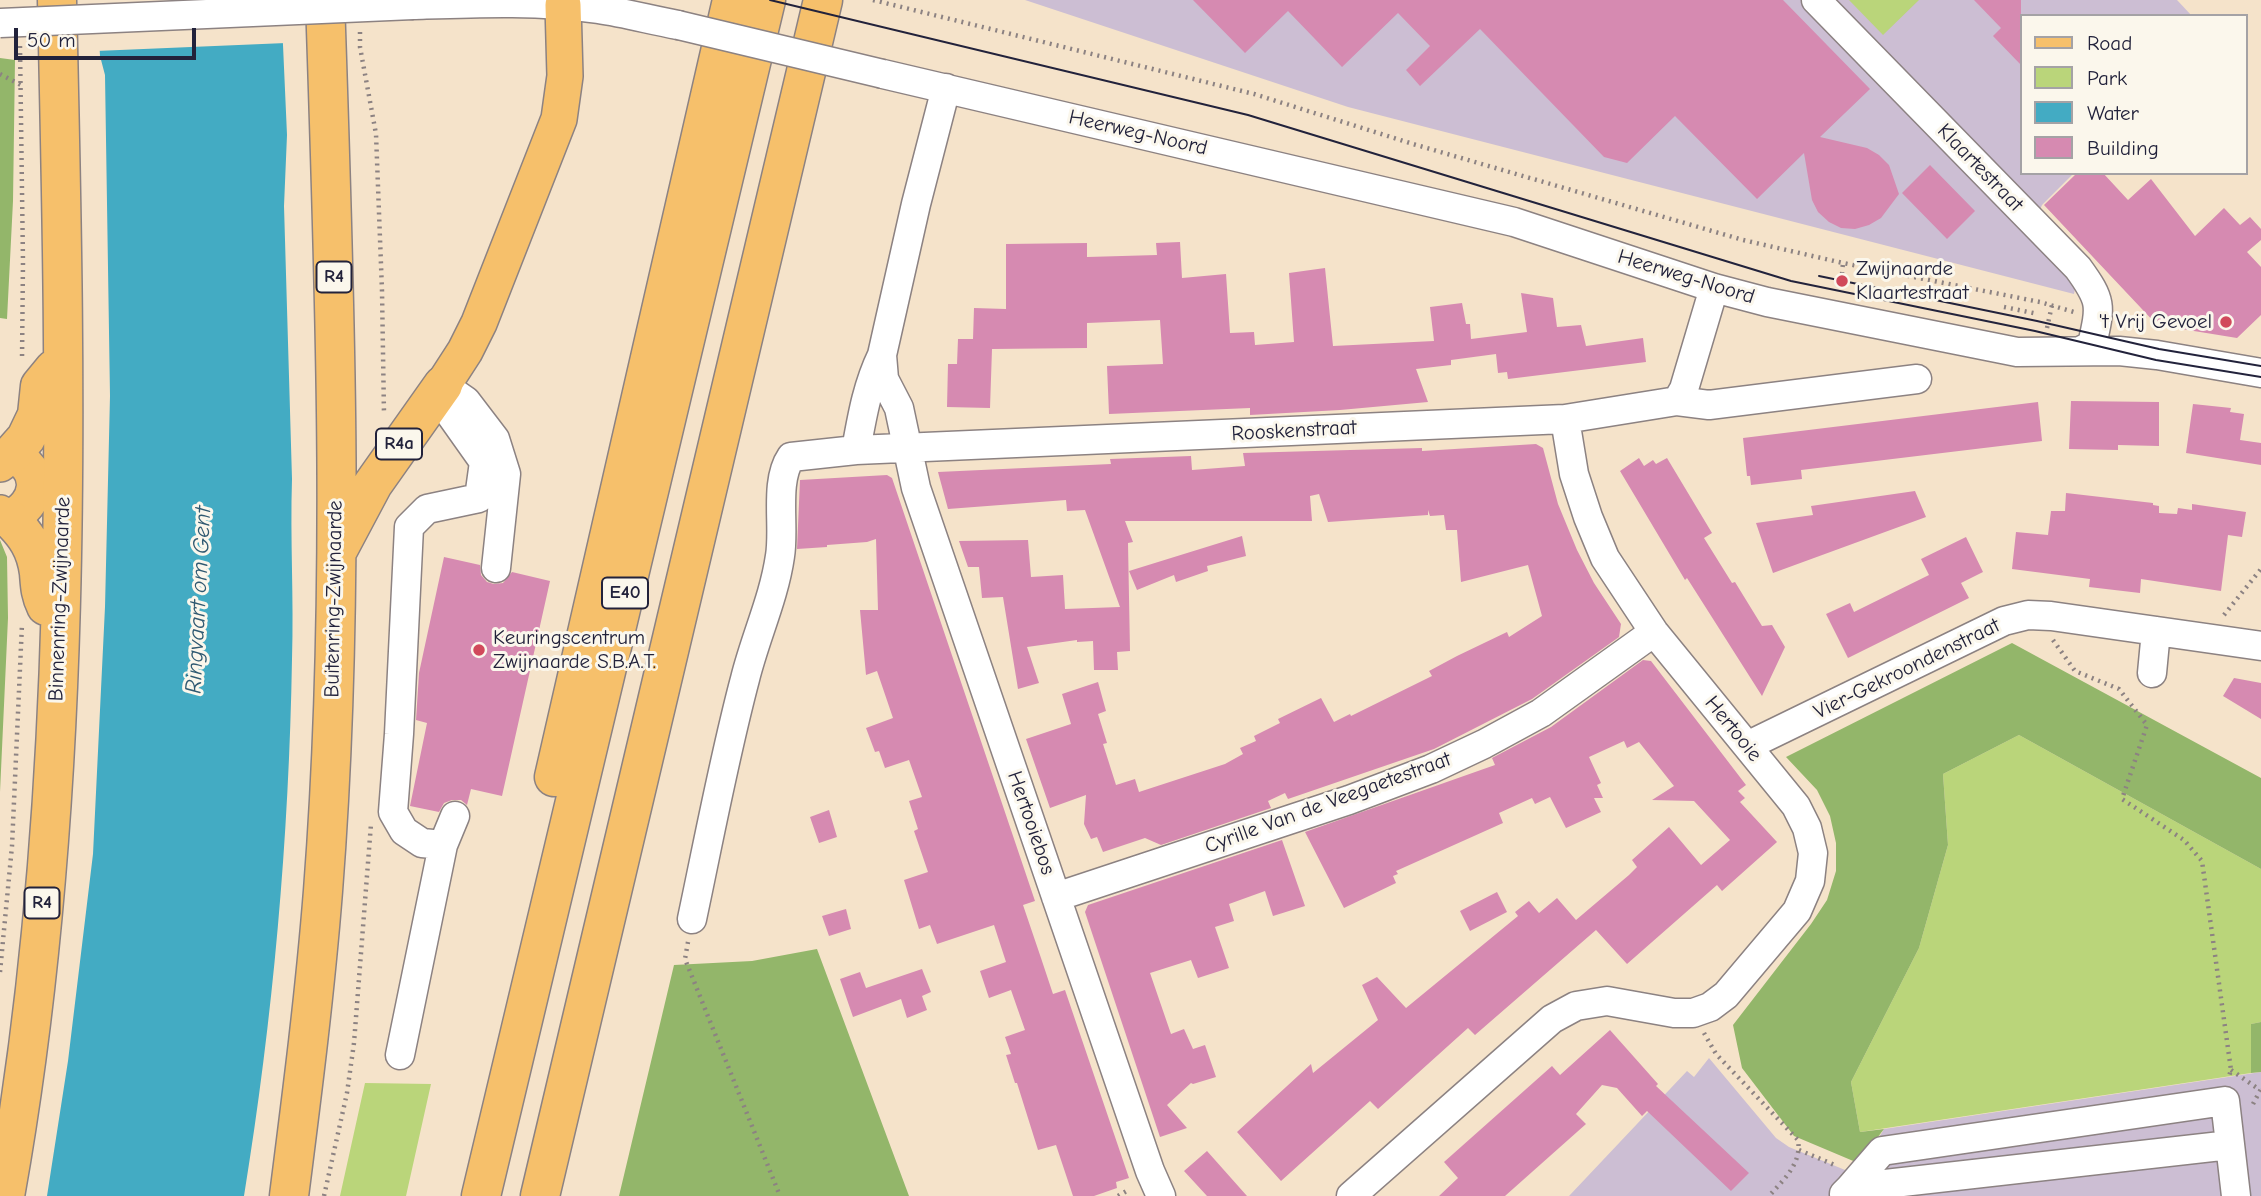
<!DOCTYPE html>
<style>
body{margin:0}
#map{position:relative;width:2261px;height:1196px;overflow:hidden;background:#f5e3ca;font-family:"Comic Neue",sans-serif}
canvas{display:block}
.legend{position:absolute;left:2020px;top:14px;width:228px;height:161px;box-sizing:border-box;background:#fbf7ec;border:2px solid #a4a2a5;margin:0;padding:9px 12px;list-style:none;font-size:21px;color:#22223b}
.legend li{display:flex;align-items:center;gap:14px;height:35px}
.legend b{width:35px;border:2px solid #a4a2a5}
.scale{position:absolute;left:14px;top:28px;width:182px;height:32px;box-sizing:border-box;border:4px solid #22223b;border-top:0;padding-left:9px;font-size:21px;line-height:24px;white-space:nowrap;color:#22223b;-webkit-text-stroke:5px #fbf7ec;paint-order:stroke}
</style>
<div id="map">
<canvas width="2261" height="1196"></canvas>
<ul class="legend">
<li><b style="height:9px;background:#f6c06b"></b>Road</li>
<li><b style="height:19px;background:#bad57a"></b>Park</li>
<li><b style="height:19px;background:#43abc3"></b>Water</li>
<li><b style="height:19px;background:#d68ab1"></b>Building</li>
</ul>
<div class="scale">50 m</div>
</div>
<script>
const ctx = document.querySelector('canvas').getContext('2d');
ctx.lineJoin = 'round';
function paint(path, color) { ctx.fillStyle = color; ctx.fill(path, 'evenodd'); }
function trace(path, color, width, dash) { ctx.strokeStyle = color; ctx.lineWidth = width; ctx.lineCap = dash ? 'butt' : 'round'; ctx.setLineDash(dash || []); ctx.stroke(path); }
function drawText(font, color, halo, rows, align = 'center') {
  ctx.font = font + ' "Comic Neue",sans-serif'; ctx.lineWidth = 6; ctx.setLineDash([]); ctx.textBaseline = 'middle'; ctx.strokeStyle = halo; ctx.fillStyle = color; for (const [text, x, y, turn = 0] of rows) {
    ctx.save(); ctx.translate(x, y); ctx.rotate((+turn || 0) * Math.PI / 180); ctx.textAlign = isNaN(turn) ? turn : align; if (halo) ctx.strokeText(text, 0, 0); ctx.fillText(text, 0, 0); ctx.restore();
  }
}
paint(new Path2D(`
 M1025,0H2177L2192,16H2021V173H2074L2042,205L2032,228L2078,273L2074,294L1348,107Z
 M1709,1058L1776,1138L1789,1147L1850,1172L1875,1144L1884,1129L2261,1072V1196H1569L1687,1071L1694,1077Z`), '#ccbed3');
paint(new Path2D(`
 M1849,0H1919L1883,35Z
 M2019,735L2261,869V1022L2251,1024V1073L1860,1132L1851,1082L1919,948L1948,845L1943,774Z
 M365,1083L431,1084L406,1196H340Z`), '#bad57a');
paint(new Path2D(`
 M0,58L15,60L13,201L7,319L0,318Z
 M0,540L7,557L8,618L0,792Z
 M2012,643L2261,778V869L2019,735L1943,774L1948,845L1919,948L1851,1082L1860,1132L1884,1129L1858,1163L1794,1136L1742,1068L1733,1025L1811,924L1827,900L1836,871V843L1830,816L1817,790L1786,757Z
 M817,949L909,1196H619L674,965L752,961Z
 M2261,1022V1072L2251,1073V1024Z`), '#93b66a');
paint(new Path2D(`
 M97,0H281L287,135L284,206L292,479C290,539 294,599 292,659C289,838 273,1019 244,1196H47L68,1061L93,854L105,607L110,396L105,75L100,56Z`), '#43abc3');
paint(new Path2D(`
 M93,0H284L286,43L96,51Z`), '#f5e3ca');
paint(new Path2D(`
 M1193,0H1783L1870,89L1820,137L1867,148L1879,155L1889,165L1899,194L1881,218L1869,225L1855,229L1841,228L1829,222L1818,212L1812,200L1804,153L1757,199L1675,116L1627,163L1604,157L1480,29L1420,86L1406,70L1430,46L1398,13L1342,67L1288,11L1245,53Z
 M1974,0H2021V65L1993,36L2001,28Z
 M1930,165L1975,211L1947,239L1902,193Z
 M2077,173H2103L2128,200L2151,179L2195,236L2224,208L2240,225L2250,217L2261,229V240L2247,252L2261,267V315L2237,338L2157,325L2044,205Z
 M1180,242L1182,278L1226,274L1230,333L1254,332L1255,345L1294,342L1289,273L1325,268L1333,346L1434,341L1430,307L1462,303L1466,324H1470L1471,339L1527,332L1521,293L1553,298L1557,327L1581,325L1586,346L1643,338L1646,362L1508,379L1507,372L1498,373L1496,354L1451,360V365L1416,369L1428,402L1340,410L1250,415V408L1109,414L1107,366L1163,364L1160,320L1087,323V348L992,349L990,408L947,407L948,364H957L958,339H973L974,308L1006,309V244L1087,243V257L1157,255L1156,243Z
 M2071,401L2159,402V446L2118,445V450L2069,449Z
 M2038,402L2042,441L1801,470L1802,479L1751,485L1750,476H1747L1743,438Z
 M2193,404L2231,408L2230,412L2244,414L2240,440L2261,443V465L2186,453Z
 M1536,444L1543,448L1558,504L1577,550L1594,583L1621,624L1619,637L1532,699L1434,749L1288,799L1285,793L1268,801L1271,808L1161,845L1145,838L1103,852L1097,837L1091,839L1084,824L1086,795L1050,808L1026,739L1071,724L1062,694L1098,682L1106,711L1098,714L1107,743L1103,744L1116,785L1135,779L1139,792L1225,764L1243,754L1240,748L1256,741L1254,736L1280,723L1278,719L1321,698L1334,722L1350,714L1351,716L1432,676L1429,671L1457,656L1507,632L1509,637L1542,616L1528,565L1461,582L1457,530H1446L1444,515L1430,516L1428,510V515L1328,522L1319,494L1310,496L1312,521H1125L1133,542L1128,543L1130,651L1117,652L1118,670H1094L1093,641L1077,642V640L1027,647L1039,683L1018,689L1003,597L982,598L979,567H968L959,541L1028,540L1031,577L1063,575L1065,609L1120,607L1085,510L1067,511L1066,500L948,509L938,472L1111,464L1110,459L1191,456L1192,470L1245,466L1243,453L1422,448V451Z
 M1639,458L1644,466L1653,460L1656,464L1667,458L1712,533L1704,538L1732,583L1735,582L1762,626L1772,625L1785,647L1762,696L1687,578L1685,580L1620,471Z
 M887,475L892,478L1035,901L1023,905L1041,958L1053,994L1065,990L1129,1178L1116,1182L1117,1188L1094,1196H1073L1056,1145L1038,1150L1017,1083H1015L1006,1055L1011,1054L1005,1037L1025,1030L1011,990L989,998L980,971L1006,962L994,925L937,944L930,925L919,929L904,880L928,872L914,831L918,829L909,801L922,797L909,760L885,768L879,751L875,752L866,728L893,718L877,671L866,675L860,610H878L876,539L867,542L827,545V547L797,549L800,480Z
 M1915,491L1926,517L1773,573L1756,523L1813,515L1811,506Z
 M2066,493L2153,503V505L2159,506V513L2177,514L2178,508L2192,510V504L2246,512L2242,537L2228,535L2221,591L2141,579L2140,593L2089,587L2090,579L2012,569L2016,532L2048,535L2051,511H2065Z
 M1242,536L1246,556L1207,566L1208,571L1176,582L1174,575L1137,590L1129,571Z
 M1966,537L1983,572L1961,583L1969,598L1848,658L1826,614L1850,603L1854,612L1929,575L1921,559Z
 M444,557L480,565L481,575L487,582L494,584L503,583L512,572L550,581L502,796L471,789L467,805L461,800H452L444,803L439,812L410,806L427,723L416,720L419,673Z
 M1643,660L1651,661L1746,785L1738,791L1745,798L1740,802L1777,842L1722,891L1717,885L1627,964L1596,930L1475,1035L1468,1028L1378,1109L1370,1101L1281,1181L1237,1132L1311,1064L1313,1073L1378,1020L1362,985L1377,977L1406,1008L1518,916L1515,912L1529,901L1539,913L1557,898L1576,920L1629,875L1637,867L1632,860L1669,827L1701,865L1730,840L1694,801L1652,800L1674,786L1639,742L1627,748L1624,741L1589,757L1601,783L1597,785L1603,798H1594L1601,812L1566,828L1550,797L1535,804L1532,798L1499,813L1503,823L1396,871L1398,874L1393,876L1396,883L1344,908L1305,832L1495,765L1492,758L1551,727Z
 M2234,678L2261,683V719L2223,696Z
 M829,810L837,837L819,843L810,817Z
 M1282,840L1305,906L1273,916L1265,891L1229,904L1234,921L1215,927L1229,968L1198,978L1191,960L1150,973L1171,1034L1184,1029L1193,1049L1205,1045L1216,1077L1193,1084L1191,1083L1167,1105L1187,1128L1160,1137L1085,912L1088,905Z
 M1497,892L1507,912L1470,931L1460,911Z
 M846,909L851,929L829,936L822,916Z
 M922,969L931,992L922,996L927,1010L907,1018L901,999L853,1017L840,979L860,972L866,988Z
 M1610,1030L1658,1084L1656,1086L1749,1173L1731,1191L1647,1111L1642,1116L1617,1088L1602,1085L1576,1114L1586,1124L1505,1196H1439L1458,1178L1444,1162L1552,1066L1560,1075Z
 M1207,1151L1247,1196H1207L1184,1171Z`), '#d68ab1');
const minor = new Path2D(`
 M1816,0L2078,268C2102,301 2101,305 2092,345L2082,350
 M413,5C474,3 537,0 598,9C625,13 651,20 678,25
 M883,74L1514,222L1714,288L1767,302L2017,352L2119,351L2157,355L2261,373
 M882,355L884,379L899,408L916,488L1150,1171L1161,1196
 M443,385L466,401L495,439L506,474L496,568
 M433,400L445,407L484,462L479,498L427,509L409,527L399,734L393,812L404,831L422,843L443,845L455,816
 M1677,401L1709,405L1917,379
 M856,450C862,417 867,386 882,355L916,204L946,88
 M2152,673L2156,631
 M1747,746L2004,621L2028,615L2051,616L2261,646
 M1056,897L1349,800L1431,769L1484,744L1541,713L1654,632
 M692,919C709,839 724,758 745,679C755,638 774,598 780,556C785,526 774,482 791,457L856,450L1565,419L1677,401L1684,389L1714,288
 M400,1055L443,845
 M1850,1188L1882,1151L2225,1101L2236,1196
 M1844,1194L1850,1188L2230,1145
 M1351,1196L1552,1019L1576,1006L1607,1001L1674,1013H1693L1710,1007L1726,995L1797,911L1810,881L1813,853L1807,828L1796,806L1654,632L1605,558L1588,517L1574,474L1565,419`);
const major = new Path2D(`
 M443,385L465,351L479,323L559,119L565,76L563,5
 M0,464L11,455C45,468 40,505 9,518L0,513`);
const highway = new Path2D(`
 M11,455L26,438L37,415L40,386L54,369
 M9,518C26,534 36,549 39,573C40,585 40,594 46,606
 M339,548L373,484L443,385
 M554,777L732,0
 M5,1196C76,802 66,399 57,0
 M289,1196C302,1094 315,993 323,891C346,595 335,296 325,0
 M481,1196L766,0
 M540,1196L823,0`);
trace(minor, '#8c8282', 31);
trace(major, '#8c8282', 38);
trace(highway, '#8c8282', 41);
trace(new Path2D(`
 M873,0L1254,94L1413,144L1743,240L1843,263L2040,302L2074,312
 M360,32V47L376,134L382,291L384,414
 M20,46L23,262L22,360
 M0,74L21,85
 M1842,274L1843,263
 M2004,307L2038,314
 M2047,328L2052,305
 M2224,615L2261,569
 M2053,640L2075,671L2119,689L2147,725L2122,799L2184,840L2202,861L2231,1070L2229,1076
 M688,942L685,959L780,1196
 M0,972L12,846L22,624
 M1704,1033L1716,1054L1798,1140C1802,1164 1783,1180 1769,1196
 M2231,1070L2260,1090
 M2253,1104L2261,1089
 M1799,1150L1837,1166
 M324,1196L347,1093L354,1043L371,824
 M1118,1196L1130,1189`), '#8c8282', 4.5, [2, 5]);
trace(minor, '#fff', 28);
trace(major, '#f6c06b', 35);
trace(highway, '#f6c06b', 38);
trace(new Path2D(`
 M770,0L1248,115L1791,281L2035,331L2156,360L2261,377
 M1819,276L2037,321L2159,349L2261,366`), '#22223b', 2);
const minorBridge = new Path2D(`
 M0,23L413,5
 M678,25L883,74`);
trace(minorBridge, '#8c8282', 31, []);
trace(minorBridge, '#fff', 28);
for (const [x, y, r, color] of [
 [1842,281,7,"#d1495b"],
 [2226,322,7,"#d1495b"],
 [479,650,7,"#d1495b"]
]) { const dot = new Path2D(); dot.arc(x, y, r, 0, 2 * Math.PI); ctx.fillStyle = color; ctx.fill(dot); trace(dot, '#fbf7ec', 2.5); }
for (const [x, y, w] of [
 [334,277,35],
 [399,444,46],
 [625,593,46],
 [42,903,35]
]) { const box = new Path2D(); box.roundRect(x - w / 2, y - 15.5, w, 31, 5); ctx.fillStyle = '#fbf7ec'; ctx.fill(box); trace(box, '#22223b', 2); }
drawText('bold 19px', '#22223b', null, [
 ["R4",334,277],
 ["R4a",399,444],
 ["E40",625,593],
 ["R4",42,903]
]);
drawText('21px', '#22223b', '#fbf7ec', [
 ["Heerweg-Noord",1138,133,13],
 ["Klaartestraat",1980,168,46],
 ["Heerweg-Noord",1686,277,17],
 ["Rooskenstraat",1294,431,-3],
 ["Binnenring-Zwijnaarde",60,599,-88],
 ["Buitenring-Zwijnaarde",334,599,-89],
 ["Vier-Gekroondenstraat",1907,669,-26],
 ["Hertooie",1733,729,51],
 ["Cyrille Van de Veegaetestraat",1328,803,-20],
 ["Hertooiebos",1031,823,71]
]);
drawText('21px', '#22223b', '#fbf7ec', [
 ["Zwijnaarde",1856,269],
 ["Klaartestraat",1856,293],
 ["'t Vrij Gevoel",2212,322,"right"],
 ["Keuringscentrum",493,638],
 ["Zwijnaarde S.B.A.T.",493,662]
], 'left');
drawText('italic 23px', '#2f5971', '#fbf7ec', [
 ["Ringvaart om Gent",199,600,-87]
]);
</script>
